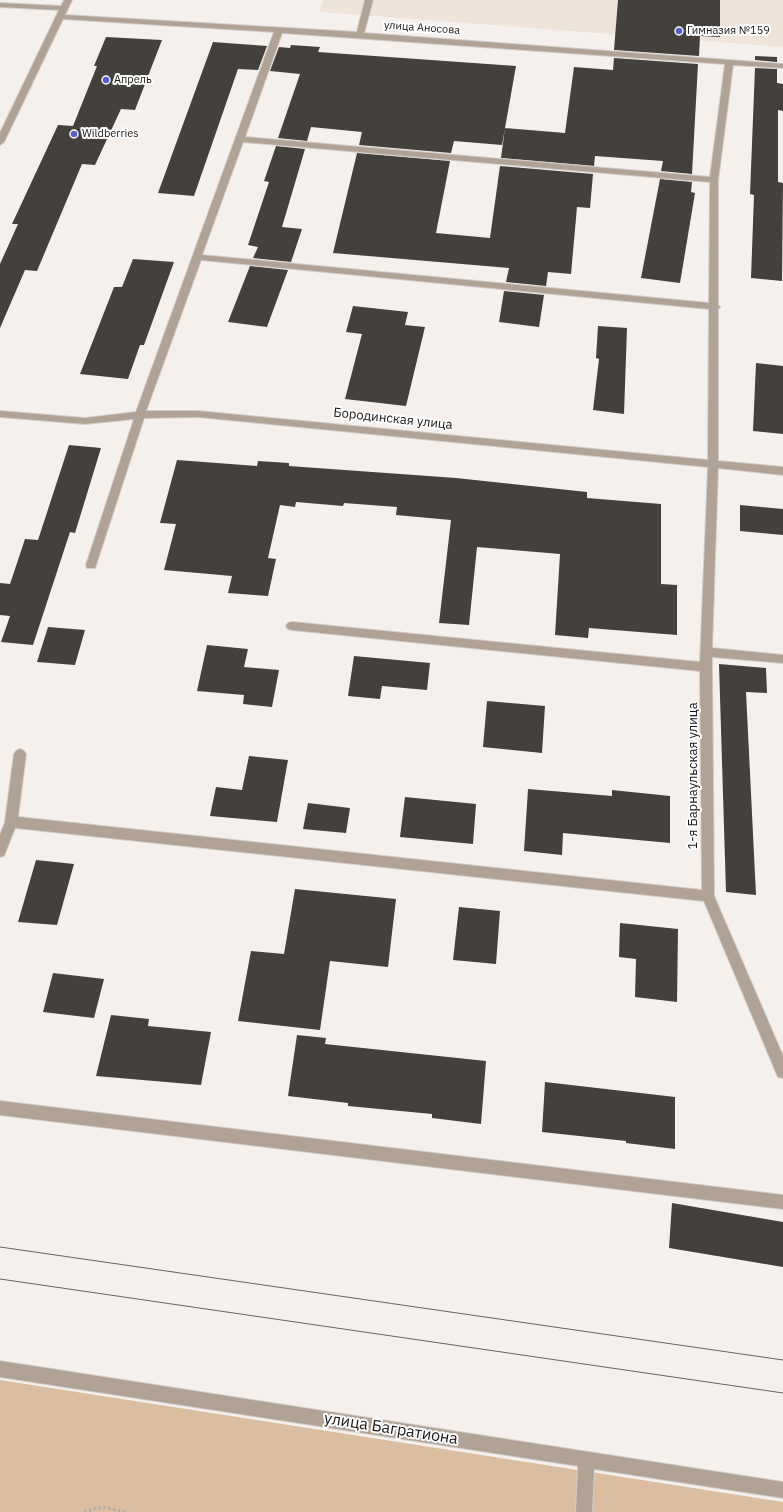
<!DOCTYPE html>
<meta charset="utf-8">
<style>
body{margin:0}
canvas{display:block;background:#f5f0ec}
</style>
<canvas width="783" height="1512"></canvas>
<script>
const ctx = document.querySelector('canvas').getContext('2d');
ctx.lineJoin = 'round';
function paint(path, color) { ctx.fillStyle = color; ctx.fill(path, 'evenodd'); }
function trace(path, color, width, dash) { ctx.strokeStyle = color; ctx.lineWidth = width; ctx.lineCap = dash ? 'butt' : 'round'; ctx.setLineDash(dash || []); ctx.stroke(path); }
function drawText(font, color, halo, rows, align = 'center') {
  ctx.font = font + ' "IBM Plex Sans",sans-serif'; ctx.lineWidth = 4; ctx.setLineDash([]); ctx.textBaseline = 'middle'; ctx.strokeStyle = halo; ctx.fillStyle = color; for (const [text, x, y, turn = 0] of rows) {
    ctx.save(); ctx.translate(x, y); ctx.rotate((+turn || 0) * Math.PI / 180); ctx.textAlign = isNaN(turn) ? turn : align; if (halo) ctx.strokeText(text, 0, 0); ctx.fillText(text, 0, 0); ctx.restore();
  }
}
paint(new Path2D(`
 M323,0H783V47L320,12Z`), '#efe4da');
paint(new Path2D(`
 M0,1380L783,1502V1512H0Z`), '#dbbd9f');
paint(new Path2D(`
 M618,0H720V37L700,36L699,56L614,50Z
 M106,37L162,40L135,110L121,109L95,165L82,164L37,271L25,270L0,328V264L18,224H12L58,125L73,126L97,66H94Z
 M213,42L267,46L258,70L238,69L194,196L158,193Z
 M291,45L320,47L318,52L516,66L502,145L454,141L451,153L359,145L362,132L311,127L307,141L278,138L300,74L270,71L279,47L290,48Z
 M755,56L777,57V62L755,60Z
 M614,58L698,64L692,174L661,171L663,161L595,156L594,166L501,158L505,128L565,133L574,67L613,70Z
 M755,68L777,69V83L783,84V111L778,110V182L783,183L782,281L751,278L754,195L750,194Z
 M276,146L305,149L282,227L302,229L291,262L253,258L258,247L248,245L269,182L264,181Z
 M357,153L450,161L436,233L490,238L500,166L593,174L590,208L577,207L571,274L548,272L546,286L506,282L509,268L333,253Z
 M660,179L692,182L691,192L695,193L680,283L641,278Z
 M133,259L174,262L144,345H140L128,379L80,374L114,287H122Z
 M250,266L288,270L267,327L228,322Z
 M504,291L544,295L539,327L499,322Z
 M353,306L408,312L405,325L425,327L406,406L345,399L362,334L346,332Z
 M598,326L627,328L624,414L593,410L599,359L596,358Z
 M756,363L783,366V434L753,431Z
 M69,445L101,448L75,533L70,532L33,645L1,642L10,616L0,615V583L10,584L25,539L38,540Z
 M177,460L257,466L258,461L289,463V466L456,478L587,492V498L661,504V584L677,585V635L589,628L588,638L555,635L560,554L477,547L469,625L439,623L451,520L396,515L397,507L344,503L343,506L296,502L295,507L280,505L268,558L276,559L268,596L228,593L232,576L164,570L176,524L160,523Z
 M740,505L783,509V535L740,531Z
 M48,627L85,630L75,665L37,662Z
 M207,645L248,649L244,667L279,670L272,707L243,704L244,695L197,691Z
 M354,656L430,663L427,690L382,686L380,699L348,696Z
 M719,664L766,668L767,693L746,692L756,895L726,892Z
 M487,701L545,706L542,753L483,747Z
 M249,756L288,760L277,822L210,816L216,787L242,790Z
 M528,789L612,796V790L670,796V843L563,833L562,855L524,851Z
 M405,797L476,804L473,844L400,837Z
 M308,803L350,808L346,833L303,829Z
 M36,860L74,864L57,925L18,922Z
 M295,889L396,899L388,967L330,961L320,1030L238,1021L251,951L284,954Z
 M459,907L500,911L496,964L453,960Z
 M620,923L678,929L677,1002L635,997L636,959L619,957Z
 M53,973L104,979L94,1018L43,1012Z
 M111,1015L149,1019L148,1026L211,1032L201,1085L96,1076Z
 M297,1035L326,1038L325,1044L486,1061L481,1124L432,1118V1114L348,1106V1103L288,1096Z
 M545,1082L675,1097V1149L626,1143V1141L542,1132Z
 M672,1203L783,1222V1267L669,1248Z`), '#44413d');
const minor = new Path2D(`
 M64,0H72L65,15L357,32L365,0H373L364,33L783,64V68L733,65L718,180V305L720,307L718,309V461L783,467V475L718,468L712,648L783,655V663L712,657V667L714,896L783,1056V1078L778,1077L704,901L15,828L4,856L0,857V835L5,822L14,754L16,751L20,749L24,751L26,754L18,817L702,890L700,671L292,630L288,629L286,626L288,623L292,622L700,662L708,467L198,417L144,418L96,565L95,568H87L86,565L134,419L85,424L0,417V411L85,418L136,412L274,32L63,19L4,142L0,145V133L59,10L0,7V3L61,6ZM282,33L725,64L710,177L245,137ZM243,142L710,182L709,303L202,255ZM201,260L709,309L708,460L198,411H146Z
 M0,1101L783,1195V1209L0,1115Z
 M0,1361L783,1482V1498L594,1469L592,1512H576L578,1466L0,1377Z`);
trace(minor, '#d2cdca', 2);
trace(new Path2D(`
 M84,1512L102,1507L127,1512`), '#b2aeab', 3, [2.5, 2.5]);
paint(minor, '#b0a294');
trace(new Path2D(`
 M0,1247L783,1360
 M0,1279L783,1393`), '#666361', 1);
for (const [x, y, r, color] of [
 [679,31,4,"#575cd3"],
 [106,80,4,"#575cd3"],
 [74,134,4,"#575cd3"]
]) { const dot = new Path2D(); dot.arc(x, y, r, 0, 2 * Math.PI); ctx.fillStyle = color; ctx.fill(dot); trace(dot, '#fefefe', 1.5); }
drawText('11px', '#191716', '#fefefe', [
 ["улица Аносова",422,28,4]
]);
drawText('11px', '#191716', '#fefefe', [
 ["Гимназия №159",687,31],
 ["Апрель",114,80],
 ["Wildberries",82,134]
], 'left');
drawText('13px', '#191716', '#fefefe', [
 ["Бородинская улица",393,419,6],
 ["1-я Барнаульская улица",693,776,-90]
]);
drawText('16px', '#191716', '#fefefe', [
 ["улица Багратиона",391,1429,9]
]);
</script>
